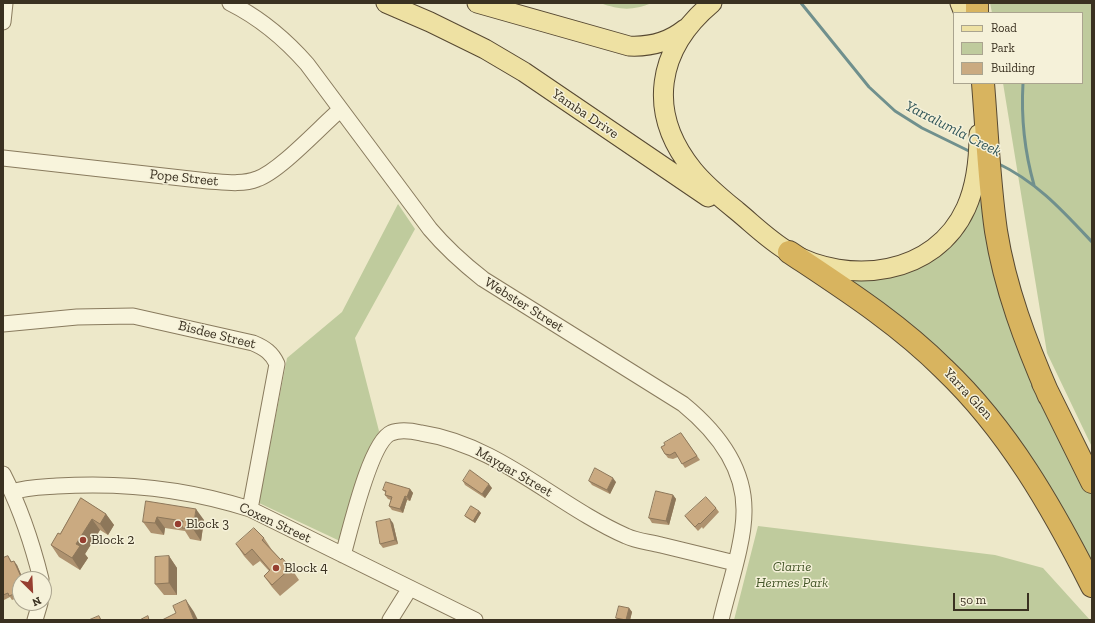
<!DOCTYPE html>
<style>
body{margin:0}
#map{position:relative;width:1095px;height:623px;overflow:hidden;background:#ede8c9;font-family:"Zilla Slab",serif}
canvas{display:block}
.frame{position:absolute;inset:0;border:4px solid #3a3121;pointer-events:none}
.legend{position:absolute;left:953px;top:12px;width:130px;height:72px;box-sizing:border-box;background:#f5f1d9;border:1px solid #aaa48f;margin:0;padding:5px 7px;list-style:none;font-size:12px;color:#3a3121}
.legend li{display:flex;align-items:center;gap:8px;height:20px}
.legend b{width:20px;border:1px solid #aaa48f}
.north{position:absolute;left:12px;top:571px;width:40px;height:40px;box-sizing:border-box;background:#f5f1d9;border:1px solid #aaa48f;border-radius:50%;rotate:156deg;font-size:11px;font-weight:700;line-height:16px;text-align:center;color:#3a3121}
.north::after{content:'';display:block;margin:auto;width:14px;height:18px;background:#963e30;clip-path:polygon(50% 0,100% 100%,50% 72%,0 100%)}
.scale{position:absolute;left:953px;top:593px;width:76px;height:18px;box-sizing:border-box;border:2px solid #3a3121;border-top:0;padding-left:5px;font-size:12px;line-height:14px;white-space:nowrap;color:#3a3121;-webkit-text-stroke:3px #f5f1d9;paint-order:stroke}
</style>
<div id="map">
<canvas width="1095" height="623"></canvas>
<div class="frame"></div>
<ul class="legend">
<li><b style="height:5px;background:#eee1a3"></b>Road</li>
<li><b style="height:11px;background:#bfcb9d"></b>Park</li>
<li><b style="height:11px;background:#caaa81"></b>Building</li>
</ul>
<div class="north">N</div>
<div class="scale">50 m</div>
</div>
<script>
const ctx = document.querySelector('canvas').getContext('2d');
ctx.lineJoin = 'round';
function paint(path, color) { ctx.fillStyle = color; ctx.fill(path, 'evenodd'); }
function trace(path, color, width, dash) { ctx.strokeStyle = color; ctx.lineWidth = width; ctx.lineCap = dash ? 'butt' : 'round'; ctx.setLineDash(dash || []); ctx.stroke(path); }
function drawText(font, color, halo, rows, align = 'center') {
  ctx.font = font + ' "Zilla Slab",serif'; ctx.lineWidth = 3; ctx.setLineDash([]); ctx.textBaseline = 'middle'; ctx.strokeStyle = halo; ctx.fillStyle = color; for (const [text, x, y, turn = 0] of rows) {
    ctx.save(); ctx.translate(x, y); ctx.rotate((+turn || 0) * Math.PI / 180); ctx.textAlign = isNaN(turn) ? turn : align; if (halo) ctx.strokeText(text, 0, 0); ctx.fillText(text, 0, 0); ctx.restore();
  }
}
paint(new Path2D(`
 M600,3H652C632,11 620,10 600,3Z
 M990,3H1092V447L1047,353L1003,83H1082V13H992Z
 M978,199H980L988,249L997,287L1092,492V572L1040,478L829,270L899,269Z
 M398,204L415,229L355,338L379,431L342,542L259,503L287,358L342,312Z
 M758,526L995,555L1043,568L1090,620H734Z`), '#bfcb9d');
trace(new Path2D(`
 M801,3L869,87L895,111L922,128L971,152
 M1023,83C1021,117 1025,153 1034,185
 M997,163C1037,182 1062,210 1092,242`), '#70908d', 3);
const minor = new Path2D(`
 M230,3C260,18 285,39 307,64L430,229C446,248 464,264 483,279L683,404C716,431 745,466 744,512C744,543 728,589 721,620
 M3,22L5,3
 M3,158L208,181C224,182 242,185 257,179C280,171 320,127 340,110
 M3,324L77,317L133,316L253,343C265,348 272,353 277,364L250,509
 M3,474C20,507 32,543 41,579
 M12,492C26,487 42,487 57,486C122,482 188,489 250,509L475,620
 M343,555C350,531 370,442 391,433C401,429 412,431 421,433C499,445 556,505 626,536C636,541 650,542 661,545C686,551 710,557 735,563
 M35,620L40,603
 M390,620L410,588`);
const major = new Path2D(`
 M386,3L430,22L485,49L524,72L708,197
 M477,3L629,46C649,47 669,42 685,29
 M712,3C657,49 646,112 693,170C706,186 721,198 737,211C754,225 770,241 789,252C849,286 935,276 966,208C976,186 979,158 979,134
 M960,3L964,13`);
const highway = new Path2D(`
 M977,3V13
 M983,83C987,132 989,182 996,231C1005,288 1026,343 1049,396
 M789,252C843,288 898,323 944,369C1008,430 1052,507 1092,586
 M1043,383L1092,482`);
trace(minor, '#897b5e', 17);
trace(major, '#574932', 21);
trace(highway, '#574932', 24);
trace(minor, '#f8f4dc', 15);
trace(major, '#eee1a3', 19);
trace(highway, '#d8b45f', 22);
paint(new Path2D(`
 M681,433L700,460L685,468L678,457L673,459L668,458L665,454Z
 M463,481L492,488L485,498L465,485Z
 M589,481L616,482L610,494L592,485Z
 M410,489L413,493L410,501L407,500L403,513L392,510L389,506L391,500L388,499L385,495L386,493L383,490Z
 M673,495L676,499L669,525L652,523L649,518Z
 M81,498L106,514L114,525L108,535L100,530L85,554L88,558L80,570L59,557L51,545L60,534Z
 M146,501L204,520L201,541L190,539L185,531L165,528L164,535L151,533L143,522Z
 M716,508L719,512L703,529L702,527L698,531L688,520L685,516Z
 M479,511L481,513L475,523L467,518L465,516Z
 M393,523L398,544L383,548L380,544Z
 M264,538L272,550L281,560L291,568L299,580L280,596L272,587L264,576L269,571L260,561L253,566L244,556L236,544Z
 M8,556L12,562L17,565L23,579H20V597L12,600L10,597L4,600L3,598V558Z
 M169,556L177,568V595H164L155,584Z
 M629,608L632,612L630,620H618L616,618Z`), '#ae926f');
paint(new Path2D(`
 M613,478L616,482L610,494L607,490Z
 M489,484L492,488L485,498L482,494Z
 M410,489L413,493L410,501L407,497Z
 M673,495L676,499L669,525L666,521Z
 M405,496L407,500L403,513L400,509Z
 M196,509L204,520L201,541L193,529Z
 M479,511L481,513L475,523L473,521Z
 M106,514L114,525L108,535L100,524Z
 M157,517L165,528L164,535L155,523Z
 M92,519L100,530L85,554L88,558L80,570L72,558L76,544Z
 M390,519L393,523L398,544L395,540Z
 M169,556L177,568V595L169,583Z
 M14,561L17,565L23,579H22Z
 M186,600L194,612L198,620H194Z
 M629,608L632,612L630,620H626Z`), '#8d775a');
const building = new Path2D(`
 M681,433L697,456L682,464L675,452L670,455L665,454L661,447L665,445L664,443Z
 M595,468L613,478L607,490L589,481Z
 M470,470L489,484L482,494L463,481Z
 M386,482L410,489L407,497L405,496L400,509L389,506L392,497L385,495L386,491L383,490Z
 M656,491L673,495L666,521L649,518Z
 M706,497L716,508L700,524L699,523L695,527L685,516Z
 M81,498L106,514L100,524L92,519L76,544L80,546L72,558L51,545L58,533L60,534Z
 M146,501L196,509L193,529L182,528L183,521L157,517L155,523L143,522Z
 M471,506L479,511L473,521L465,516Z
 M390,519L395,540L380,544L376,522Z
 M254,528L264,538L262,540L281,560L282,558L291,568L272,585L264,576L270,570L252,549L245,555L236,544Z
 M8,556L11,562L14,561L22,579H20V588L18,589L19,592L9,596L8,593L3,595V558Z
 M169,556V583L155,584V557Z
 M186,600L194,620H162L176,613L173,606Z
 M619,606L629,608L626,620L616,618Z
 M99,616L101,620H89Z
 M148,616L149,620H140Z`);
paint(building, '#caaa81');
trace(building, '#8d775a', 1);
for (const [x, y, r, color] of [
 [178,524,4,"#963e30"],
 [83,540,4,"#963e30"],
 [276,568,4,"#963e30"]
]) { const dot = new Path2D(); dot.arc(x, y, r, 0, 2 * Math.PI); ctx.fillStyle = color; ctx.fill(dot); trace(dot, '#f5f1d9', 1.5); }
drawText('14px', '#3a3121', '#f5f1d9', [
 ["Yamba Drive",585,114,34],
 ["Pope Street",184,178,6],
 ["Webster Street",524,305,32],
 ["Bisdee Street",217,335,14],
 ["Yarra Glen",968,394,47],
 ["Maygar Street",514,472,30],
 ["Coxen Street",275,523,25]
]);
drawText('14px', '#3a3121', '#f5f1d9', [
 ["Block 3",186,524],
 ["Block 2",91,540],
 ["Block 4",284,568]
], 'left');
drawText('italic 14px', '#445629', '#f5f1d9', [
 ["Clarrie",792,567],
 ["Hermes Park",792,583]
]);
drawText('italic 15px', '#315659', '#f5f1d9', [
 ["Yarralumla Creek",953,129,27]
]);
</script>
